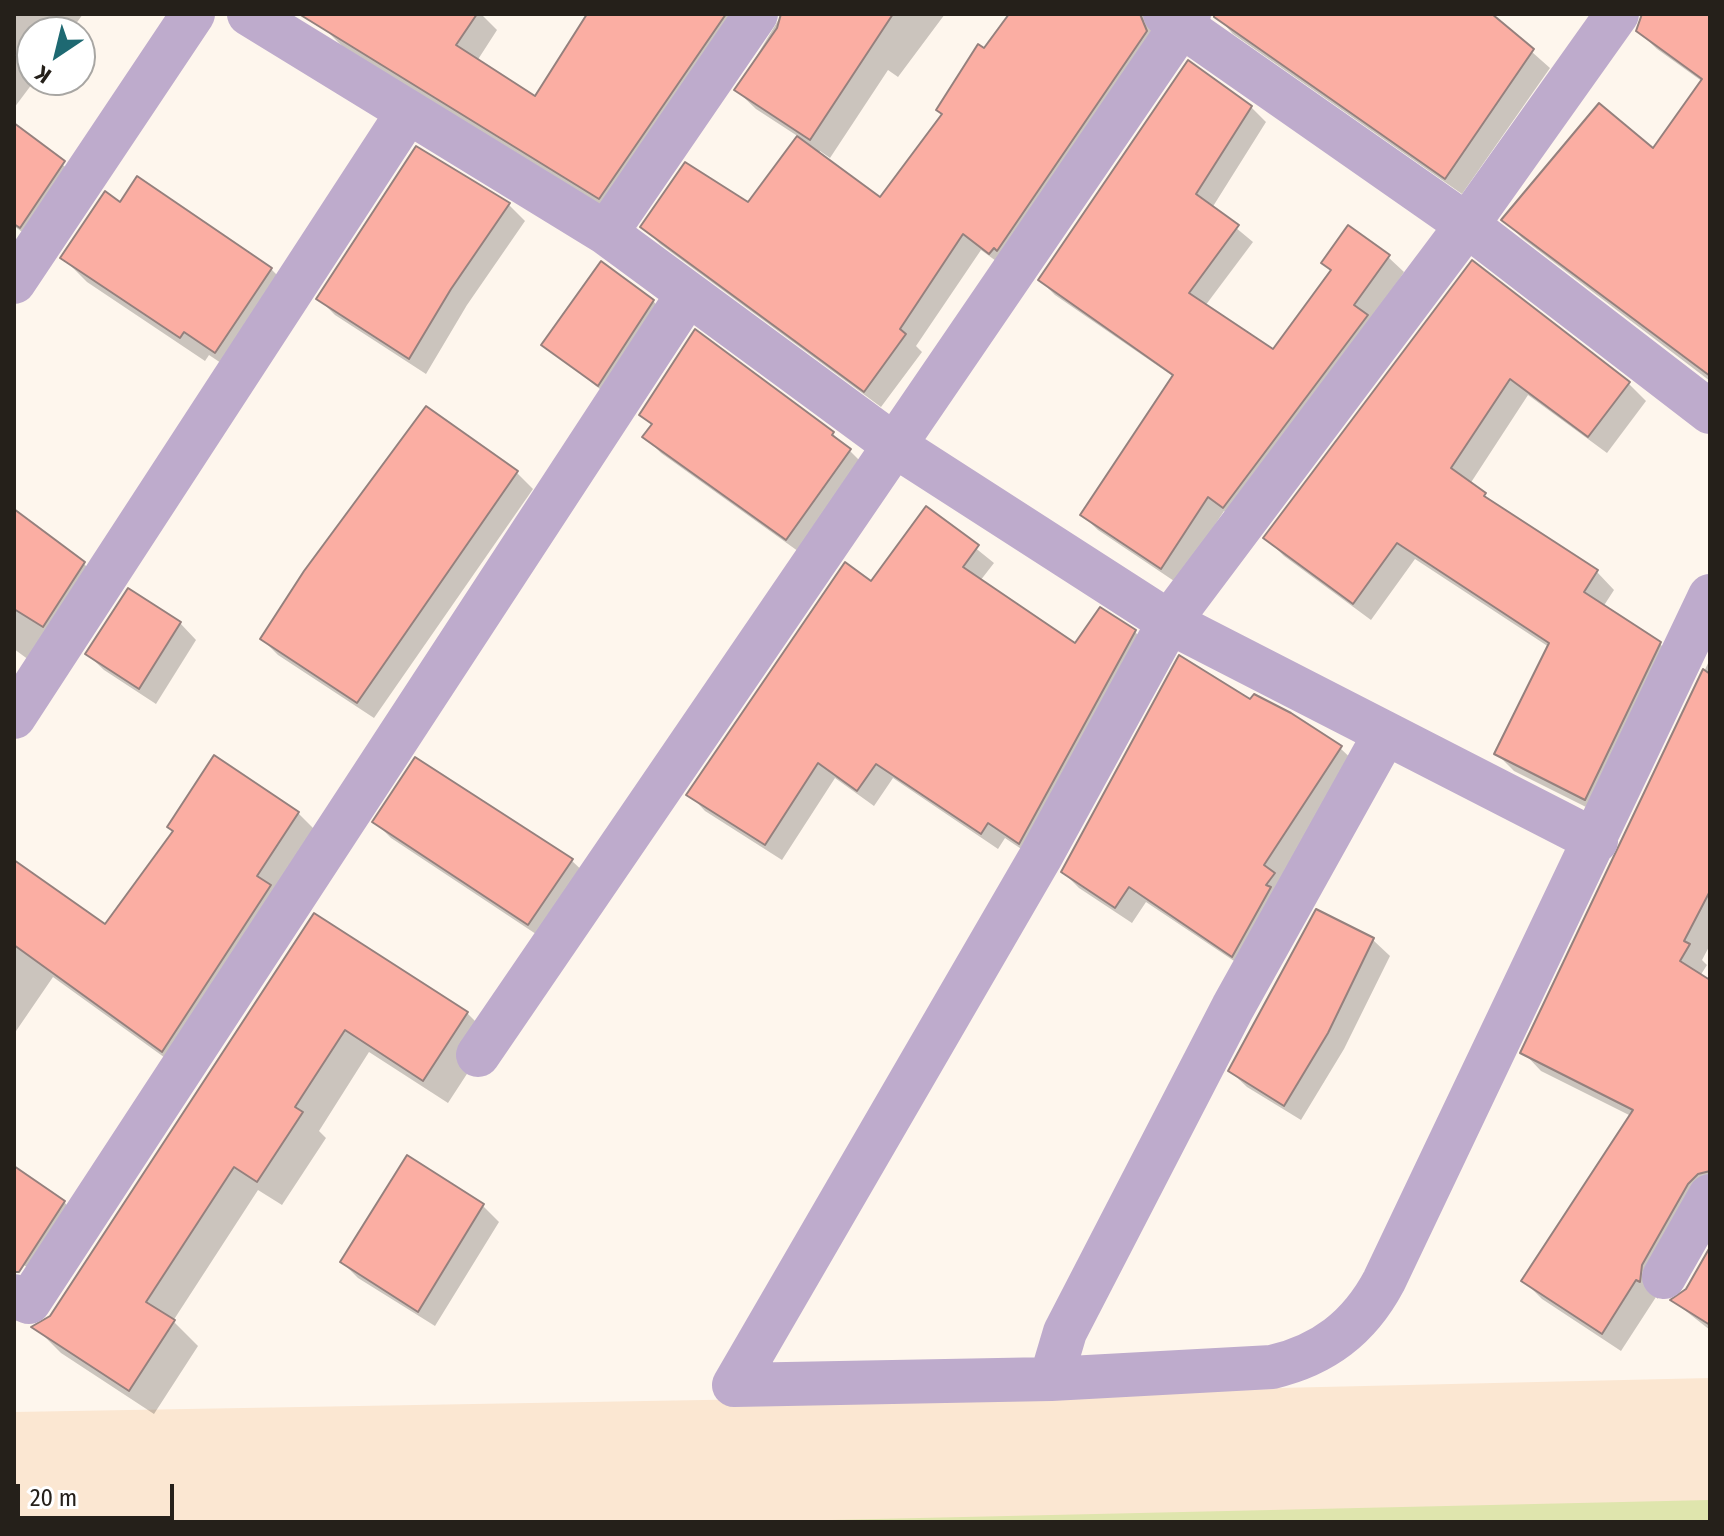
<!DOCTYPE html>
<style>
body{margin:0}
#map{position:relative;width:1724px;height:1536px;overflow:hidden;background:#fef6ed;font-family:"Fira Sans Condensed",sans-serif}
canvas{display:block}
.frame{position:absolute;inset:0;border:16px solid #25201a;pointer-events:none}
.north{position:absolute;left:16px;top:16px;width:80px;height:80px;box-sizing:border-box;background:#fff;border:2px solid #a8a6a3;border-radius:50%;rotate:215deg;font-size:22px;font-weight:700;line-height:32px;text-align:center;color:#25201a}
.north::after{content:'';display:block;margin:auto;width:28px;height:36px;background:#1e6972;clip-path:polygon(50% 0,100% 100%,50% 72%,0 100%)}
.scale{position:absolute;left:16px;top:1484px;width:158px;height:36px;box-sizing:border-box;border:4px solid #25201a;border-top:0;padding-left:10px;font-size:24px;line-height:28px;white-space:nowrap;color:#25201a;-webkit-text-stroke:6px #fff;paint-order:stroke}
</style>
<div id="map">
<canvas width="1724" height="1536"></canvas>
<div class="frame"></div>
<div class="north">K</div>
<div class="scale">20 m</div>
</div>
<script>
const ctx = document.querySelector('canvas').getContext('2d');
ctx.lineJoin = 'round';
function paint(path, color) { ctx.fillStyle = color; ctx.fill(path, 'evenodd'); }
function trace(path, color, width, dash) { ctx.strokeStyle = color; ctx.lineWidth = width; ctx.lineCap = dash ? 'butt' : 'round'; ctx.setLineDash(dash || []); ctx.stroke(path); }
paint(new Path2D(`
 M1710,1378V1522H14V1412L933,1396Z`), '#fbe7d2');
paint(new Path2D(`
 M1710,1500V1522H744Z`), '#dfe5ad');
paint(new Path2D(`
 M14,14H83L70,32H32L35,80L14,108Z
 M336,14H481L497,30L477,61L535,98L601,14H761L619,217L345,49L326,30Z
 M782,14H945L898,77L888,70L830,158L820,151L818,154L880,200L944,115L1011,14H1164L1007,269L981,250L916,346L922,352L881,407L660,244L643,227L748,205L799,137L756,109L736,90Z
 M1215,14H1489L1550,68L1462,194L1233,34Z
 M1645,14H1710V381L1522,238L1504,220L1653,151L1703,82L1657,49L1638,31Z
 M1251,107L1266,122L1212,208L1253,242L1205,306L1273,352L1388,257L1404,272L1239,522L1224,511L1177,583L1098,530L1082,515L1174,377L1055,295L1040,280Z
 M14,125L80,179L37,243L14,226Z
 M416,148L509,205L525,221L467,305L426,374L335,315L319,299Z
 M121,205L271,269L295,293L239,375L209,355L205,361L87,282L63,258Z
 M1472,263L1628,383L1646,401L1607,453L1528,395L1470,484L1497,507L1597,572L1614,590L1603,607L1659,643L1677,661L1604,816L1514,771L1496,753L1549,647L1415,559L1371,620L1284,556L1266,538Z
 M653,301L669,318L615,401L544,345Z
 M641,415L833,434L865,466L802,554L661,453L645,437L653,426Z
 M517,473L533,489L374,718L278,655L262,639Z
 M927,509L994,563L980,581L1075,645L1135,632L1151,648L1036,859L1005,838L998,849L893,778L874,806L835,778L782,860L705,811L689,794L872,583Z
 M14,515L84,564L102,582L29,660L14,649Z
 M180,623L196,640L156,704L104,670L87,654Z
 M1710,659V945L1702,960L1707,965L1700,976L1710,982V1200L1660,1284L1658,1299L1656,1297L1621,1351L1542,1299L1524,1281L1631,1116L1541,1071L1523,1052Z
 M1251,702L1340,748L1357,764L1249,971L1146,902L1132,923L1079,888L1063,872Z
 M298,813L321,836L186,1073L53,977L14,1034V862L106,927Z
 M375,822L571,860L588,876L545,940L391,838Z
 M1317,912L1373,940L1390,956L1344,1049L1301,1120L1247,1087L1230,1071Z
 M314,915L467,1013L491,1037L448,1103L369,1052L319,1131L326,1138L282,1205L258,1190L173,1321L198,1346L154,1414L61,1353L38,1330L51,1317Z
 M408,1158L483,1206L499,1222L435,1326L358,1278L342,1262Z
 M14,1168L64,1202L80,1219L42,1278L14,1258Z
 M1710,1251V1330L1673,1301L1687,1291Z`), '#0003');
const building = new Path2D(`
 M299,14H477L456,45L535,96L587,14H726L599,199Z
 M781,14H893L810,140L734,90L777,28Z
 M1009,14H1140L1147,31L997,251L994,248L989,254L963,234L900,329L906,334L864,392L640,227L685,162L748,202L797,136L880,197L942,114L936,110L978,44L984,48Z
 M1214,14H1492L1534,49L1445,179L1214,17Z
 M1642,14H1710V376L1501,220L1599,103L1653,148L1702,79L1636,31Z
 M1188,60L1252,106L1196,194L1239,225L1189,293L1273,349L1331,270L1321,263L1348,225L1390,255L1354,305L1368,315L1223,508L1208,497L1161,569L1080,515L1173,375L1038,280Z
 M14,123L65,161L20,228L14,224Z
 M416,146L510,203L451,289L409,359L316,299Z
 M137,176L272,268L215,353L184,332L180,338L60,258L105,191L120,202Z
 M1472,260L1630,382L1588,437L1510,379L1451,468L1486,493L1484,496L1598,570L1584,592L1661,642L1585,800L1494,754L1549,643L1397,543L1353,604L1263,538Z
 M601,261L654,300L598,386L541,345Z
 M695,329L834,432L832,435L851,449L786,540L642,437L652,424L639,415Z
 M426,406L518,471L357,703L260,639L304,571Z
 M926,506L979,545L963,567L1075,643L1100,607L1136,630L1019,844L988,823L981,834L876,764L857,791L818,763L765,845L686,795L845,562L871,581Z
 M14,509L85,562L43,627L14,609Z
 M128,588L181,622L139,689L85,654Z
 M1179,655L1250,699L1254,694L1291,713L1342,746L1264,865L1275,873L1266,885L1271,887L1232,957L1129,887L1115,908L1061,872Z
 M1703,669L1710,674V891L1684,941L1690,944L1680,961L1710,980V1171L1698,1174L1688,1184L1642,1265L1640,1282L1636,1280L1602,1334L1521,1281L1633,1110L1520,1053Z
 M214,755L299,812L257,876L271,885L162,1052L14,945V860L105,924L173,831L167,827Z
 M415,757L573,859L528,925L372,822Z
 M1316,909L1374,938L1328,1033L1284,1106L1228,1071Z
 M314,913L468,1012L423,1081L345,1030L295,1107L303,1112L257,1182L234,1167L146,1302L175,1320L129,1391L31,1327L50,1316Z
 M407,1155L484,1204L418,1312L340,1262Z
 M14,1166L65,1201L19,1272H14Z
 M1710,1247V1325L1670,1300L1686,1289Z`);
paint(building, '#fbaea3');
trace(building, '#95807d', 2);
trace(new Path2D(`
 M249,14L606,233L894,445L1169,622L1596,841
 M1165,14L1467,225L1710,412
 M606,233L756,14
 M14,282L193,14
 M14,717L408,112
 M478,1055L1189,14
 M1664,1277L1710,1196
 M14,1296L29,1302L688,294
 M1051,1379L1065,1332L1233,1007L1385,734
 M734,1385L1041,856L1169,622L1467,225L1617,14
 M734,1385L1051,1379L1272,1367C1323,1355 1359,1328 1384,1281L1710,596`), '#beabcc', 44);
</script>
